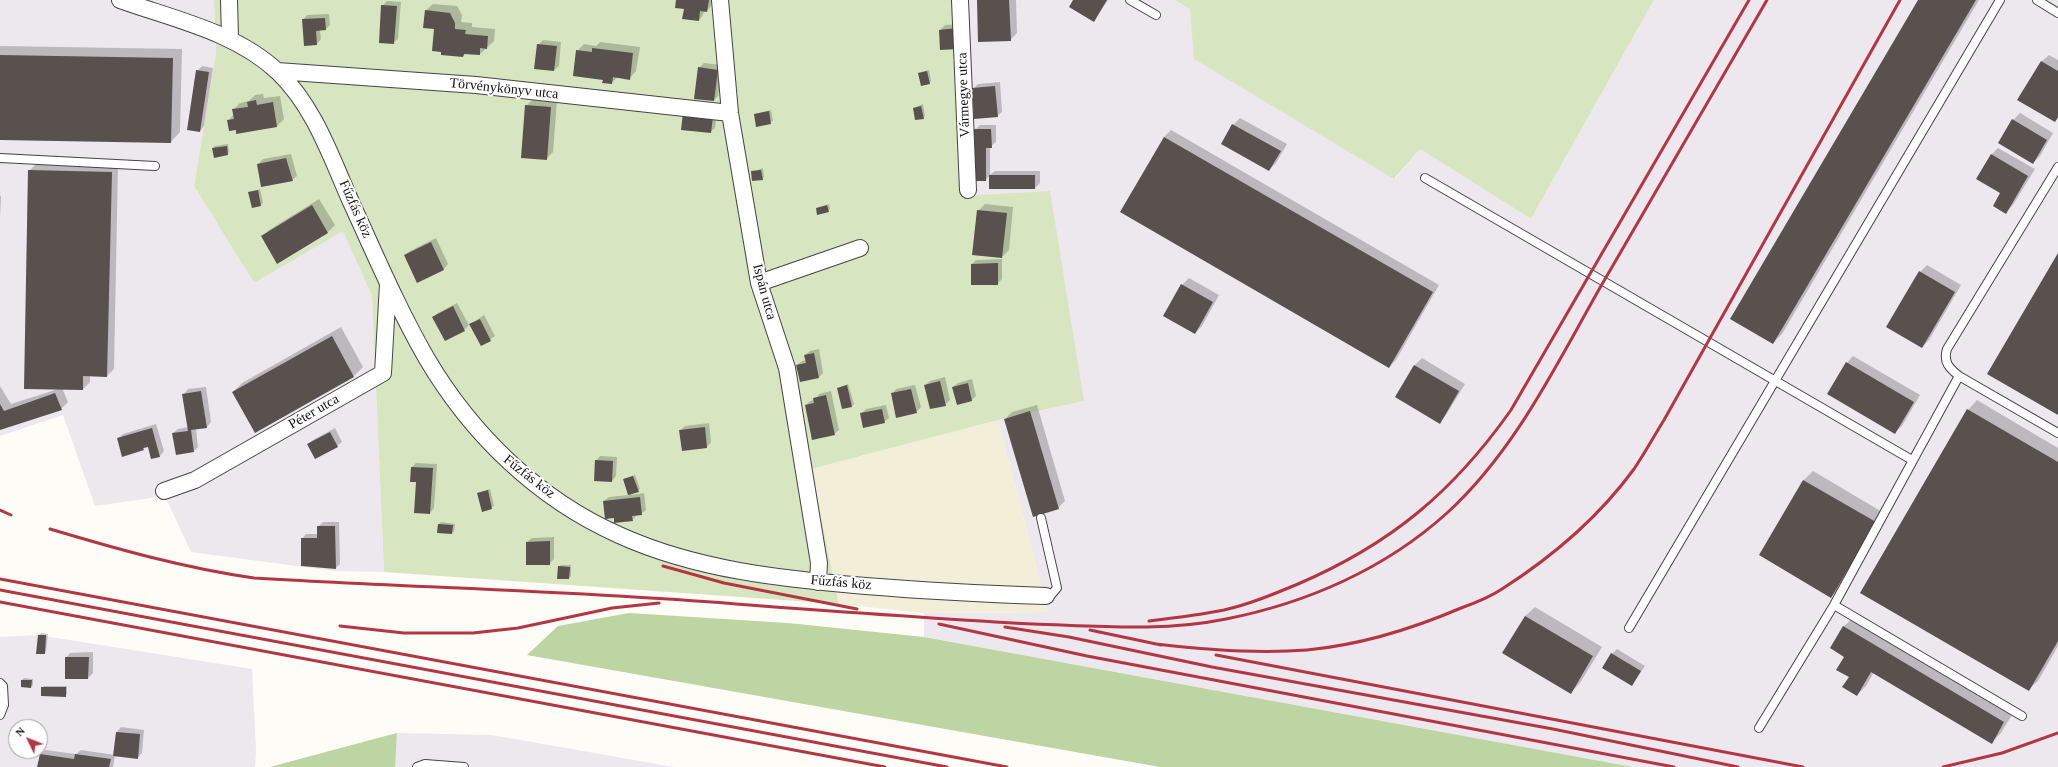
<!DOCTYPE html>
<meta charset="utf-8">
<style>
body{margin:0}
#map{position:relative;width:2058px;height:767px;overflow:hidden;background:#fefcf6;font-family:Georgia,serif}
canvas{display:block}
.north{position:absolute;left:8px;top:719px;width:40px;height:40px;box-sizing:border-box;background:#fff;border:1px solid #a0a0a0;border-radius:50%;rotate:313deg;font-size:11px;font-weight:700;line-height:16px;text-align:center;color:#111}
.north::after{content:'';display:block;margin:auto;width:14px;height:18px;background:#b33644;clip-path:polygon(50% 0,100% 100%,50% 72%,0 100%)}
</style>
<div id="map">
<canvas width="2058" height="767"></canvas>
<div class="north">N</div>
</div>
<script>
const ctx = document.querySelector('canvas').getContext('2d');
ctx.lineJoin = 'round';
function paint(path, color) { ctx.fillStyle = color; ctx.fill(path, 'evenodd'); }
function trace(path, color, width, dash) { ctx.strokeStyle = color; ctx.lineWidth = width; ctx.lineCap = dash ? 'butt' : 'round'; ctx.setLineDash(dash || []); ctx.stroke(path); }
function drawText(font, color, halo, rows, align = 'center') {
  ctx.font = font + ' Georgia,serif'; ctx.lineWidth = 4; ctx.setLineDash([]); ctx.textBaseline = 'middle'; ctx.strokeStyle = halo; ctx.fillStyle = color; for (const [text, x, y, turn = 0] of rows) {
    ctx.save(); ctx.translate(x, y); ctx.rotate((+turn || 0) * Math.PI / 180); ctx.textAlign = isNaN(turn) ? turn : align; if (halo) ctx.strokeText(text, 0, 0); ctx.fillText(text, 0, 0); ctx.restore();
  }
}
paint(new Path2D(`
 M0,0H214L216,52L194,186L254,283L343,230L372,296L384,572L334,571L191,552L165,496L95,506L63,415L0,436Z
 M953,0H1174L1190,9L1195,59L1395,179L1420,149L1531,219L1654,0H2058V767H1633L924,637V613L1048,612L998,420L1084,401L963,197Z
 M38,635L252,669L256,751L255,767H0V637ZM16,727H40V751H16Z
 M397,733L492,735L674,767H270Z`), '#ede7ee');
paint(new Path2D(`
 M998,420L1048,612L924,613L839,604L811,469Z`), '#f2eed7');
paint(new Path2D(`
 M214,0H953L963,196L1050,191L1084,401L998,420L811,469L839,604L384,572L372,296L343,231L254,283L194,186L216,52Z
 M1174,0H1654L1531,219L1420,149L1394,179L1194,59L1190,9Z`), '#d7e6c1');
paint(new Path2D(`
 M629,613L788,623L924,637L1633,767H1160L527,655L558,626Z
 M397,733L395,767H270Z`), '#bcd5a2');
paint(new Path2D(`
 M677,0H712L711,6L707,11H704L703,15L699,20Z
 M978,0H1016L1017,33L1010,40Z
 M1075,0H1108L1094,20Z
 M1919,0H1979L1782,334L1773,343Z
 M387,1L401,2L398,39L393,43L382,6Z
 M433,4L457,6L462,15L461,22L472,23V27L495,29L494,41L480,54L466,53L463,56L435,28L426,10Z
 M329,14L330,25L326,29L320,30L321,39L317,44L303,20L307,15Z
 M961,24L962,44L940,30L945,25Z
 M543,40L561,42L559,66L554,70L538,45Z
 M600,42L640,47L636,71L630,78L618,77L611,83L604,79L577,51L584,44L596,46Z
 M0,46L182,49L180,132L171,142L0,139Z
 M2049,55L2058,60V118L2055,121L2042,61Z
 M704,63L722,65L718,96L714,100L699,68Z
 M202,66L213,68L204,126L200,131L197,71Z
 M929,70L931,81L929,83L919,73Z
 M1000,82L1002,112L997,116L973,89L978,84Z
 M263,94L264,98L280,96L284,119L277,126L236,128L228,121L234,114L233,110L240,103L249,101L255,95Z
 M533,99L557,101L553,152L546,159L526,106Z
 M923,104L925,116L923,118L914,108Z
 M771,110L773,121L757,126L755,114Z
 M717,112L715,128L710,132L682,129Z
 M2020,113L2053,133L2040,156L2033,163L2013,120Z
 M1240,118L1287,144L1276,163L1269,170L1233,125Z
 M980,125H996V142L990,147V175L995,171H1040V183L1035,188H990V175L986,180L975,130Z
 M1171,130L1439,285L1396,360L1389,367L1121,212L1164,137Z
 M228,144L229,152L227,154L213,148L215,146Z
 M1998,148L2035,169L2013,205L2006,212L1992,154Z
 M291,154L297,176L292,180L258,164L263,159Z
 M36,164L118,165L114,369L107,376H90V382L83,389L62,388L68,402L61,409L0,429V386L11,404L58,389L29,171Z
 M763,168L764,177L762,179L752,172Z
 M260,189L263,203L261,205L249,193Z
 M0,196H1L0,219Z
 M319,199L335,225L328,232L277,262L262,237L269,230Z
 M829,204L830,209L828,211L817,209Z
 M985,204L1013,207L1009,250L1002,257L978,211Z
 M436,238L448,264L444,269L418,281L405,255L410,251Z
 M1002,259V279L997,284L972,264L976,260Z
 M1927,265L1961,285L1929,340L1922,347L1887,327L1920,272Z
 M1189,278L1219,295L1202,326L1195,333L1182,285Z
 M457,303L469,325L464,330L433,317L438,313Z
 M484,315L495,336L481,345L471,324Z
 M341,327L363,367L354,376L255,431L233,392L242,383Z
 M819,349L823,373L819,377L797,365L802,361L806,360L805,355L810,351Z
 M1853,356L1920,395L1902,426L1895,432L1847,363Z
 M1422,358L1465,384L1446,415L1440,422L1396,397L1415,365Z
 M945,377L950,400L945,405L926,385L930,381Z
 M972,379L976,396L972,400L957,404L953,387L958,383Z
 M848,384L854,404L852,406L838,388Z
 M915,385L921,407L916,412L892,394L896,389Z
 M206,387L211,422L207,427L196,429L198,447L194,451L173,433L178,429L188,427L184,394L188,389Z
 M831,391L839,430L834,434L806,405L810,401L815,400L819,394Z
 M1977,400L2058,448V646L2038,681L2028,690L1968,410Z
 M886,405L889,418L884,422L861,414L866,409Z
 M1037,405L1065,501L1058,508L1005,419L1012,412Z
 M709,423L711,442L707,447L680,431L685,426Z
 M156,424L164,451L160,456L152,458L148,446L143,449L118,439L123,434Z
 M335,428L342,442L337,446L308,444L313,440Z
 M600,456L617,457L616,476L612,481L596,461Z
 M416,463L437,464L434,508L430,513L412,467Z
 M1813,471L1884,513L1841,587L1831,597L1760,555L1804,480Z
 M635,475L640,489L631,495L644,493L646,510L641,514L637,515L632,520L615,517L604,501L609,497L629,495L624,479Z
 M490,489L494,506L483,511L478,493Z
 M323,522H339L340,564L336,568L302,539L306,534H318V527Z
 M441,522L455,524L454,531L452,533L439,524Z
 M554,537V559L549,564L527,542L532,538Z
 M561,565H571V576L569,578L559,567Z
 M1535,607L1602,647L1580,683L1571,692L1525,616Z
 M1853,618L2013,713L2001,733L1992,742L1874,672L1866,686L1857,695L1850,677L1846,656L1843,627Z
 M41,633L48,634L46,651L44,653L39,635Z
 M1617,649L1645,666L1632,685L1612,654Z
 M93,652V673L88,678L66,658L70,653Z
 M24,678L33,679V685L31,687L22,680Z
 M44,686H67V694L65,696L42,688Z
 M121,727L144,730L142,753L137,758L115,755L113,767H38L40,754L45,750L76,754L81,750L115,755L117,732Z`), '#0003');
paint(new Path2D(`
 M676,0H709L707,12L700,11L699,21L682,19L684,9L675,8Z
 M977,0H1009L1011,41L978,42Z
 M1073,0H1107L1094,22L1069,7Z
 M1918,0H1976L1773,344L1730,319Z
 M381,5L397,6L394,44L379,43Z
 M425,10L450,13L455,23V29L466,30L465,34L488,36L487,49L480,48V55L464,54L463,57L441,55V52L432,51L434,29L423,28Z
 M325,18L326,30L316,31L317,45L304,46L302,19Z
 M957,28L958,49L940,50L939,30Z
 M537,44L557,46L554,71L534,69Z
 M592,48L633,53L630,80L613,77L612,84L602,83L603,80L573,76L576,50L592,52Z
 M0,55L173,58L171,143L0,140Z
 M2041,61L2058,71V117L2055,122L2017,100Z
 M698,67L718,70L714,101L694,99Z
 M196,70L209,72L200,132L187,130Z
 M927,71L930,84L921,86L918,73Z
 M995,86L998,117L974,119L972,88Z
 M256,100L257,105L273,102L277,127L236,134V130L229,131L227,120L234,119L232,109L248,107L247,102Z
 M525,105L551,107L547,160L521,158Z
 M921,106L924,119L915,120L913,108Z
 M769,111L771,124L756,127L754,114Z
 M683,113L713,116L711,133L681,130Z
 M2012,119L2047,140L2033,164L1998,143Z
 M1232,124L1281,151L1269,171L1221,144Z
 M974,129H991L992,148H986V181H975Z
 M1164,137L1433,292L1389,368L1120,212Z
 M227,146L228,155L214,158L212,148Z
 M1991,154L2028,176L2006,214L1993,206L2000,193L1976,179Z
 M286,158L293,181L261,187L257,164Z
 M28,170L112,172L107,377L83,376V390L24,389Z
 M761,170L763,180L752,181L751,171Z
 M989,175H1035V189H989Z
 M258,190L261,206L252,208L248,192Z
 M312,205L328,233L277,264L261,236Z
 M827,205L829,212L817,215L816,208Z
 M977,210L1007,213L1002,258L972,255Z
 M431,242L444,270L417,283L404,255Z
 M2058,253V415L1987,374Z
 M998,263V285H971V264Z
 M1919,271L1955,292L1922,348L1886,327Z
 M1181,284L1213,302L1195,334L1163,316Z
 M453,306L465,331L445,341L432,317Z
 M480,319L491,341L481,346L469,324Z
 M332,336L354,377L255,433L232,392Z
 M814,353L819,378L800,382L796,365L806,363L804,355Z
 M1846,362L1914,402L1895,434L1827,394Z
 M1414,365L1459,391L1440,424L1395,397Z
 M940,381L946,406L930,409L924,385Z
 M968,383L972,401L957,405L952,387Z
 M847,385L852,407L842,409L837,388Z
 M911,389L917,413L896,418L891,393Z
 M201,391L207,428L191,430L194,452L176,455L172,433L188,431L182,394Z
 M55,393L62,410L0,430V404L4,411Z
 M826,395L835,435L812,440L805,405L814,403L813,398Z
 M882,409L885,423L863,428L860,413Z
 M1967,409L2058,462V641L2029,691L1860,593Z
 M1030,411L1059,509L1033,517L1004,419Z
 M705,427L707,448L682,451L679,430Z
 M152,428L160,457L151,459L148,447L143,448L144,450L122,457L117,438Z
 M330,432L338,447L315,459L307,444Z
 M595,460L613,461L612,482L594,481Z
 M411,467L433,468L430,514L414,513L416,482H410Z
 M633,476L639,492L628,495L623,479Z
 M1803,480L1876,522L1831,598L1759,555Z
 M488,490L492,509L482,512L477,493Z
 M640,497L642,515L632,516L633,521L614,523V518L605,519L603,501Z
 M438,524L453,525L452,534L437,533Z
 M317,526H335L336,569L301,566V538H317Z
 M550,541V565H526V542Z
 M558,566L570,567L569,579H557Z
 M1525,616L1593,656L1571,694L1502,653Z
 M1843,626L2004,722L1992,744L1871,672L1857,696L1842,687L1849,677L1836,670L1844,657L1830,648Z
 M38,635H46L45,654H36Z
 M1611,653L1641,671L1632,686L1602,668Z
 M65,657H89L88,679H65Z
 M21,680H32L31,688L21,687Z
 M41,687H66V697L41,696Z
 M116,732L140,734L138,759L113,756Z
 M40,754L74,759L75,754L111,759L109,767H37Z`), '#58514e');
const service = new Path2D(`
 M1130,0L1156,15
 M2037,0L2058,13
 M0,158L155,166
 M2058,167L1947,349C1943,362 1949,368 1959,376L2058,433
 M1425,178L1912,460
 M1041,518L1057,588L1051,595L1046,596
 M1834,605L2022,716
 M1629,628L2000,0
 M0,683L3,686L4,705L0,715
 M1759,728L1834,605L1959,376
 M417,767L425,764L464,767`);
const minor = new Path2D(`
 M120,0C173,19 236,32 278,72C314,106 331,157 351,202C375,254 398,309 427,359C472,435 538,499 619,535C696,570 782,579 866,586C926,591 986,594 1046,596
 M229,0L230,38
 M720,0L730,113L759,283L787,368L819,563L818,582
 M960,0L968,190
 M277,71L476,85L730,113
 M759,283L860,248
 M164,491L195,480L383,373L388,284`);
trace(service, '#444', 10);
trace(minor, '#444', 18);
trace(service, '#fff', 8);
trace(minor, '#fff', 16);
trace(new Path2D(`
 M0,510L11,515
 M50,529C117,549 184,568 254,578C419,588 584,591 749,605C844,612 938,619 1033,624C1097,626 1163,632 1226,619C1307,603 1385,569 1447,513C1515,451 1556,365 1601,286C1656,190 1712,95 1767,0
 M663,566L724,583L857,609
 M0,579L1007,767
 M0,590L947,767
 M0,602L885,767
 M1149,621C1174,618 1199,615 1224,610C1250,604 1274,594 1298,584C1391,544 1453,492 1511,410L1749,0
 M939,624L1087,656L1674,767
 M340,626L404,633H473L518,628L612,608L659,603
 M1005,627L1069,637L1212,667L1553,729L1738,767
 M1090,630L1161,645
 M1156,644C1206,650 1256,654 1307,650C1360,645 1412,629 1461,608C1475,603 1490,597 1502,589C1552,557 1599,517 1634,469C1645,453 1654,436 1664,420L1900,0
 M1216,655L1803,767
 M1943,767L2002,753L2058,733`), '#b33644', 3);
drawText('14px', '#111', '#fff', [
 ["Törvénykönyv utca",504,89,6],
 ["Vármegye utca",964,95,-92],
 ["Fűzfás köz",355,209,66],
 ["Ispán utca",764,292,75],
 ["Péter utca",314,412,-30],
 ["Fűzfás köz",529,477,38],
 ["Fűzfás köz",841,583,5]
]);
</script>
